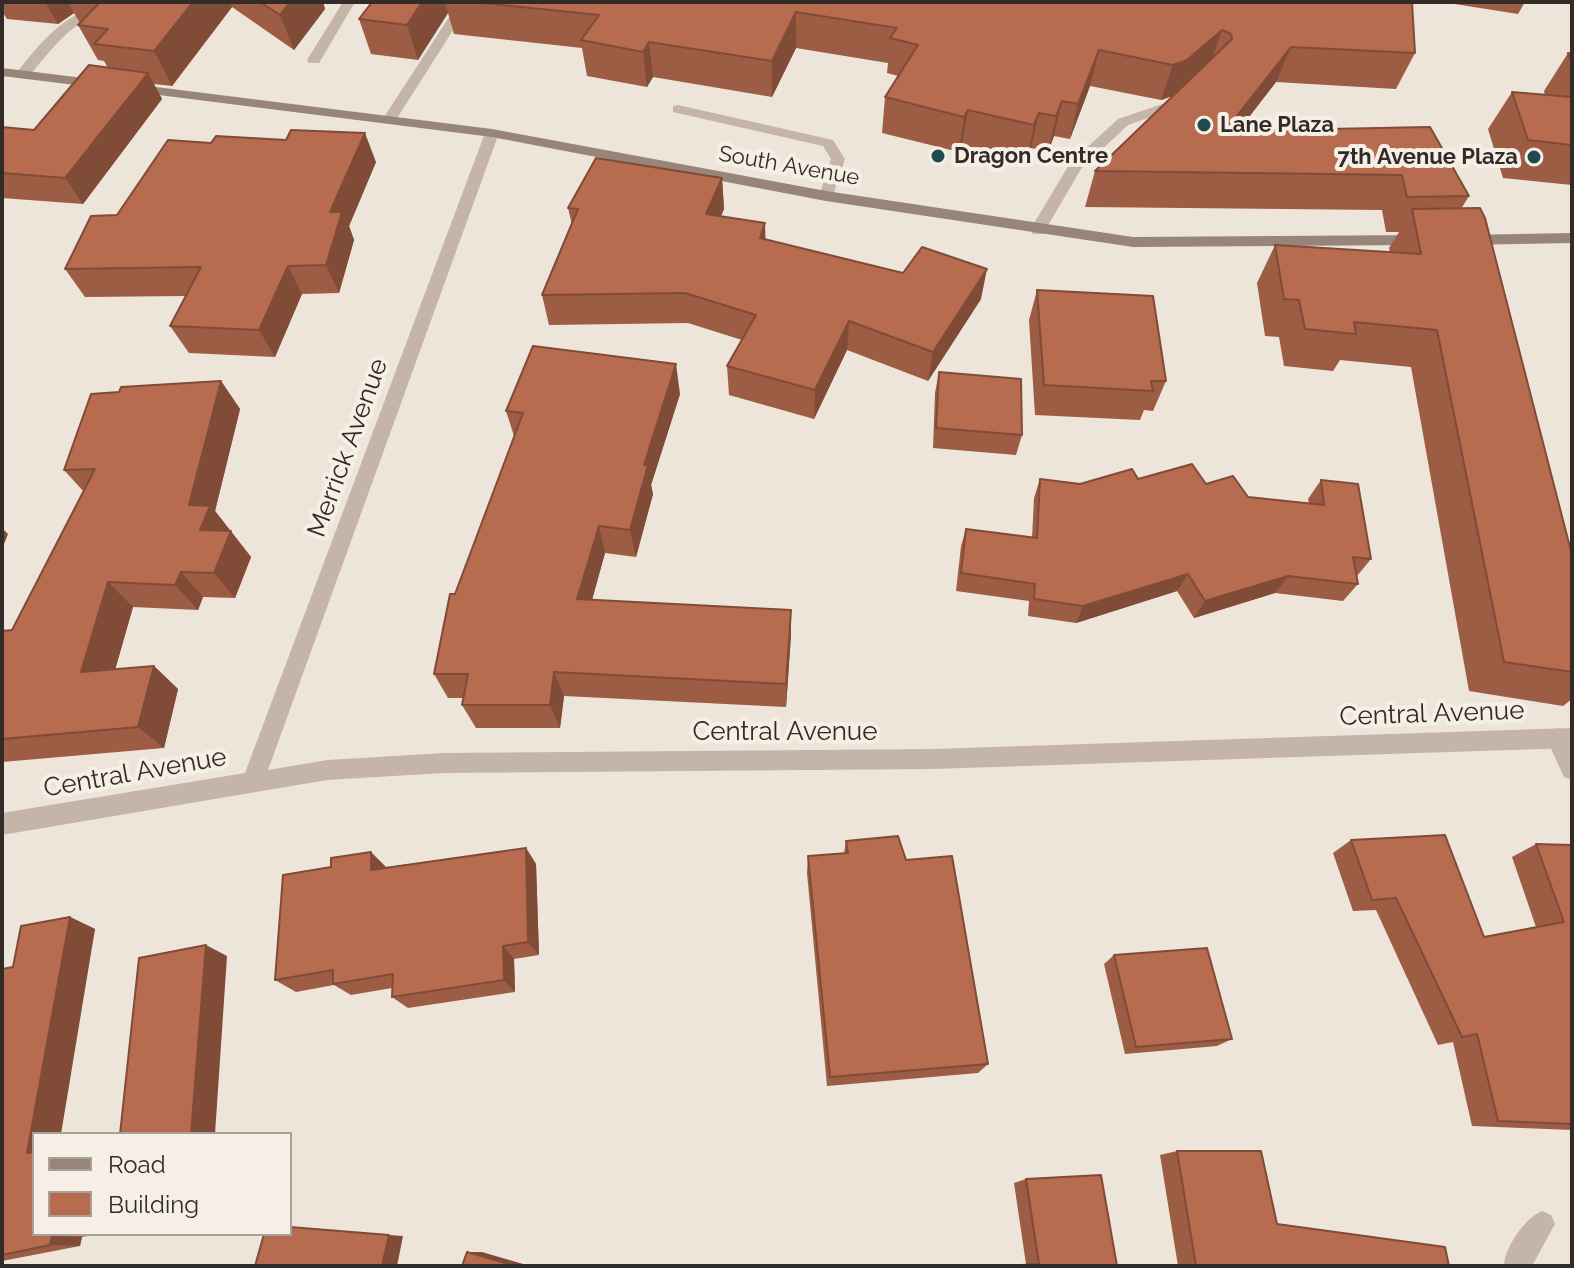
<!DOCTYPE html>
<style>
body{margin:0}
#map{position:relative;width:1574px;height:1268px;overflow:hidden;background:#eee5da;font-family:Raleway,sans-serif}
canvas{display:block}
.frame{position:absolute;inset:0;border:4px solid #322b27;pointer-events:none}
.legend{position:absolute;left:32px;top:1132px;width:260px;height:104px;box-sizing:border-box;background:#f6efe6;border:2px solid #a8a19a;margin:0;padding:10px 14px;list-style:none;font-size:24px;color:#322b27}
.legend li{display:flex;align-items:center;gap:16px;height:40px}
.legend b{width:40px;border:2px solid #a8a19a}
</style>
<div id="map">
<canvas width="1574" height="1268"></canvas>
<div class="frame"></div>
<ul class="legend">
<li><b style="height:10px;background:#97857a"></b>Road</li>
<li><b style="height:22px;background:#b76b4f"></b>Building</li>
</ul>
</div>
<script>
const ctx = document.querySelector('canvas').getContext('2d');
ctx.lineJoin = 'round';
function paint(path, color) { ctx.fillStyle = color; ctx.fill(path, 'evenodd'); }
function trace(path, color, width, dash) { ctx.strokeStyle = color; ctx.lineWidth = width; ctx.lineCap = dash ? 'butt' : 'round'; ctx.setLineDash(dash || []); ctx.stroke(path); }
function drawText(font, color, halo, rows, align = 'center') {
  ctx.font = font + ' Raleway,sans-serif'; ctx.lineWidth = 8; ctx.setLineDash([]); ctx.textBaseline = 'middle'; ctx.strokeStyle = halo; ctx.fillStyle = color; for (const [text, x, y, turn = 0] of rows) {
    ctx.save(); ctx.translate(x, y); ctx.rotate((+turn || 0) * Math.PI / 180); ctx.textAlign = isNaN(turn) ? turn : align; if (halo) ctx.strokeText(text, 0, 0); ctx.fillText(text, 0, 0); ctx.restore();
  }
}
paint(new Path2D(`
 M140,2H154C135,23 112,8 90,18C64,30 46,57 27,78L15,75C35,49 63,13 97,8C113,5 126,11 140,2Z
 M343,2H355L319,63H309L307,60Z
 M459,2H471L394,123H384L382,120Z
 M1180,98L1187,102L1185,105L1128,125L1081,169L1043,234H1033L1030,230L1070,163L1118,119Z
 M678,105L833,140L845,159L833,196L826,201L819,196L831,159L823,146L673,112V106Z
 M1557,728L1564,731L1572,747V780L1564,777L1546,738L1550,731Z`), '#c4b5a8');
paint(new Path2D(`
 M492,129L499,133L268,770L327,760L444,753L933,749L1572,728V748L933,769L444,773L327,780L2,835V813L245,773L485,133Z
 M1542,1211L1551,1215L1555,1224L1532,1266H1504C1504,1248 1526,1217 1542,1211Z`), '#c4b5a8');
paint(new Path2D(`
 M2,68L100,80L107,84L100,88L2,76Z
 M132,84L492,129L826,191L1133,237L1420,235L1428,240L1420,245L1133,247L826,201L492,137L127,91V85Z
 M1572,233V243L1464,245L1456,240L1464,235Z`), '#97857a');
paint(new Path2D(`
 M2,2H323L325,9L294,50L232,7L172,86L154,84L162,99L83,204L2,198V127L34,130L108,68L104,61L98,60L78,25L80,23L74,13L58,24L7,19L2,11Z
 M372,2H1412L1415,53L1396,89L1276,82L1239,130L1430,127L1469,196L1461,209L1572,555V699L1563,706L1469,691L1411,367L1340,360L1333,371L1284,366L1279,337L1265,336L1257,283L1275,245L1390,252L1389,248L1399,232H1386L1382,210L1085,207L1095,171L1173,96L1161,100L1090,86L1070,139L1054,136L1048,152L1031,148L1027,160L962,146L959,152L882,133L885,97L898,76L887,73L888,63L796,48L772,97L653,77L647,87L587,76L582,48L454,34L448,13L418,60L371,54L359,19Z
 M1442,2H1525L1518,14Z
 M1568,53L1572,54V185L1503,178L1488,129L1512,92L1545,95L1544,91Z
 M376,162L349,226L354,240L339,293L302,294L275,357L189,353L170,326L186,296L85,297L65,269L117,215Z
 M722,178L724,209L721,216L766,239L981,299L928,381L847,350L814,419L729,395L727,366L742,340L688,323L549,325L542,295L572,225L568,208Z
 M1037,290L1166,381L1153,411L1144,410L1140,420L1035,415L1029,320Z
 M939,372L1022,435L1016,455L933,448L935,393Z
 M221,381L240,409L215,511L251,557L235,598L203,597L198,610L133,607L115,669L154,666L178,689L164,748L2,762V631L12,630L84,492L64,470L119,392Z
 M680,394L651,485L653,494L636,557L605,553L592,600L791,635L786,707L564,696L560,728H476L462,705L464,698H448L434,674L455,594L514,436L506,411Z
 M1040,479L1080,484L1138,479L1206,484L1248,497L1309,503L1308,499L1321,480L1371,559L1357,576L1358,584L1343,601L1275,593L1194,618L1177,591L1076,623L1028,616L1029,601L956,591L961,546L966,529L1032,538L1034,498Z
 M1351,840L1484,937L1536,927L1512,857L1536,844L1572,845V1130L1472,1126L1453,1042L1438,1045L1376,910L1353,911L1333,853Z
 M846,841L906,860L988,1064L978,1073L827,1086L807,873L808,856L844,853Z
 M526,848L536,864L539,955L514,959L515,992L408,1008L392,997V988L351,995L334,985L296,992L275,980L387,867Z
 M70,917L95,929L34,1234H99L82,1237L80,1246L2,1261V969L13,967Z
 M1114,955L1232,1039L1217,1046L1125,1054L1104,964Z
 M1177,1151L1277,1224L1449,1266H1178L1160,1155Z
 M1026,1179L1117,1266H984L1026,1264L1014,1183Z`), '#9d5c44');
paint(new Path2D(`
 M45,2H68L74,13L58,24Z
 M193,2H230L232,7L172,86L154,51Z
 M290,2H323L325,9L294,50L280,15Z
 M422,2H445L448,13L418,60L407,25Z
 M796,12V48L772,97V61Z
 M1222,30L1210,65L1175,95L1161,100L1173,65Z
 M649,42L653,77L647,87L643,52Z
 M1291,47L1276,82L1211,166L1225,131Z
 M1099,50L1090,86L1070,139L1078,104Z
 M148,73L162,99L83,204L65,178Z
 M1062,101L1054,136L1048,152L1056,116Z
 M968,110L962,146L959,152L964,117Z
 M1039,113L1031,148L1027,160L1034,125Z
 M365,133L376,162L349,226L354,240L339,293L326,265L330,212Z
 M722,178L724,209L709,244L706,214Z
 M765,223L766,253L760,238Z
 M288,266L302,294L275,357L259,330Z
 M987,269L981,299L928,381L933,352Z
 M849,321L847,350L814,419L815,390Z
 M676,364L680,394L651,485L653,494L636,557L630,530L644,465Z
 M221,381L240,409L215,511L251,557L235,598L214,573L200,530L189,505Z
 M599,526L605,553L585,625L577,599Z
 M2,528L8,534L2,549Z
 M181,572L203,597L198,610L175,585Z
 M1188,574L1177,591L1076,623L1083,606Z
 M1288,576L1275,593L1194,618L1205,601Z
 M108,582L133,607L108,695L81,672Z
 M791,610V635L786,707V684Z
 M154,666L178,689L164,748L138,727Z
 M554,672L564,696L560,728L550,705Z
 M526,848L536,864L539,955L528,942Z
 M371,852L387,868L371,870Z
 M70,917L95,929L61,1134H34V1154L27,1153Z
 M206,945L227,956L215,1134H191Z
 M503,946L514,959L515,992L504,980Z
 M389,1235L403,1236L397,1266H382Z
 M52,1236L82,1237L80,1246L50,1245Z
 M467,1252H482L530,1266H516Z`), '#804b37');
const building = new Path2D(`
 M100,2H193L154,51L94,44L108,29L78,25Z
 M260,2H290L280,15Z
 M372,2H422L407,25L359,19Z
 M473,2H1412L1415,53L1291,47L1225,131L1430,127L1469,196L1407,197L1402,175L1095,171L1232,39L1231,34L1222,30L1187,60L1173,65L1099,50L1078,104L1062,101L1056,116L1039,113L1034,125L968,110L964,117L885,97L918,45L890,38L897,28L796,12L772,61L649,42L643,52L581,40L599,15Z
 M1568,53L1572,54V64Z
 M89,65L148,73L65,178L2,173V127L34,130Z
 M1512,92L1572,97V145L1528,140Z
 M291,130L365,133L330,212H342L326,265L288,266L259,330L170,326L201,267L65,269L91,216L117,215L168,140L211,143L216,136L286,140Z
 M596,158L722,178L706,214L765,223L760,238L903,273L922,247L987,269L933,352L849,321L815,390L727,366L756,315L685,293L542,295L578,209L568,208Z
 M1480,208L1485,218L1572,555V672L1504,662L1437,330L1354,322L1356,334L1305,329L1299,300L1284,299L1275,245L1421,254L1412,209Z
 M1037,290L1153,296L1166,381H1151L1153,391L1044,385Z
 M533,346L676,364L644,465H648L630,530L599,526L577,599L791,610L786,684L554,672L550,705H462L468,674H434L450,594H455L523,413L506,411Z
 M939,372L1021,379L1022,435L936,428Z
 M221,381L189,505L210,506L200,530L231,531L214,573L181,572L175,585L108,582L81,672L154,666L138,727L2,739V631L12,630L95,469L64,470L91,394L119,392L121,387Z
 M1192,464L1206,484L1233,476L1248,497L1324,505L1321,480L1358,484L1371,559L1353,557L1358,584L1288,576L1205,601L1188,574L1083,606L1034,599L1035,584L961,573L966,529L1037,538L1040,479L1080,484L1132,469L1138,479Z
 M1445,835L1484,937L1564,922L1536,844L1572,845V1124L1498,1121L1477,1034L1462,1037L1396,898L1372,900L1351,840Z
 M898,836L906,860L952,856L988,1064L830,1077L808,856L848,853L846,841Z
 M526,848L528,942L503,946L504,980L392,997L393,974L333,984V970L275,980L283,875L331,867V858L371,852V870Z
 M70,917L27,1153L34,1152V1234H64L52,1236L50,1245L2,1255V969L13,967L21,926Z
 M206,945L191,1134H120L139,958Z
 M1207,948L1232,1039L1136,1047L1114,955Z
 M1177,1151H1261L1277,1224L1445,1247L1449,1266H1196Z
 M1101,1175L1117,1266H1003L1039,1264L1026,1179Z
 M290,1227L389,1235L382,1266H255L264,1234H290Z
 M467,1252L516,1266H462Z`);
paint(building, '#b76b4f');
trace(building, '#804b37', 2);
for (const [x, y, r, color] of [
 [1204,125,8,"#224a4e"],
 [938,156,8,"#224a4e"],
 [1534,157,8,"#224a4e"]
]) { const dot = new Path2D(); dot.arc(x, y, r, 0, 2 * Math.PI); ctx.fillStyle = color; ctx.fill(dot); trace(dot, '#f6efe6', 3); }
drawText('bold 22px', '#322b27', '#f6efe6', [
 ["Lane Plaza",1220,125],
 ["Dragon Centre",954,156],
 ["7th Avenue Plaza",1518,157,"right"]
], 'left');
drawText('22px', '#322b27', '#f6efe6', [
 ["South Avenue",789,166,10]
]);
drawText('26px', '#322b27', '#f6efe6', [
 ["Merrick Avenue",348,448,-70],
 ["Central Avenue",1432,714,-2],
 ["Central Avenue",785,732],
 ["Central Avenue",135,773,-10]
]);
</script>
